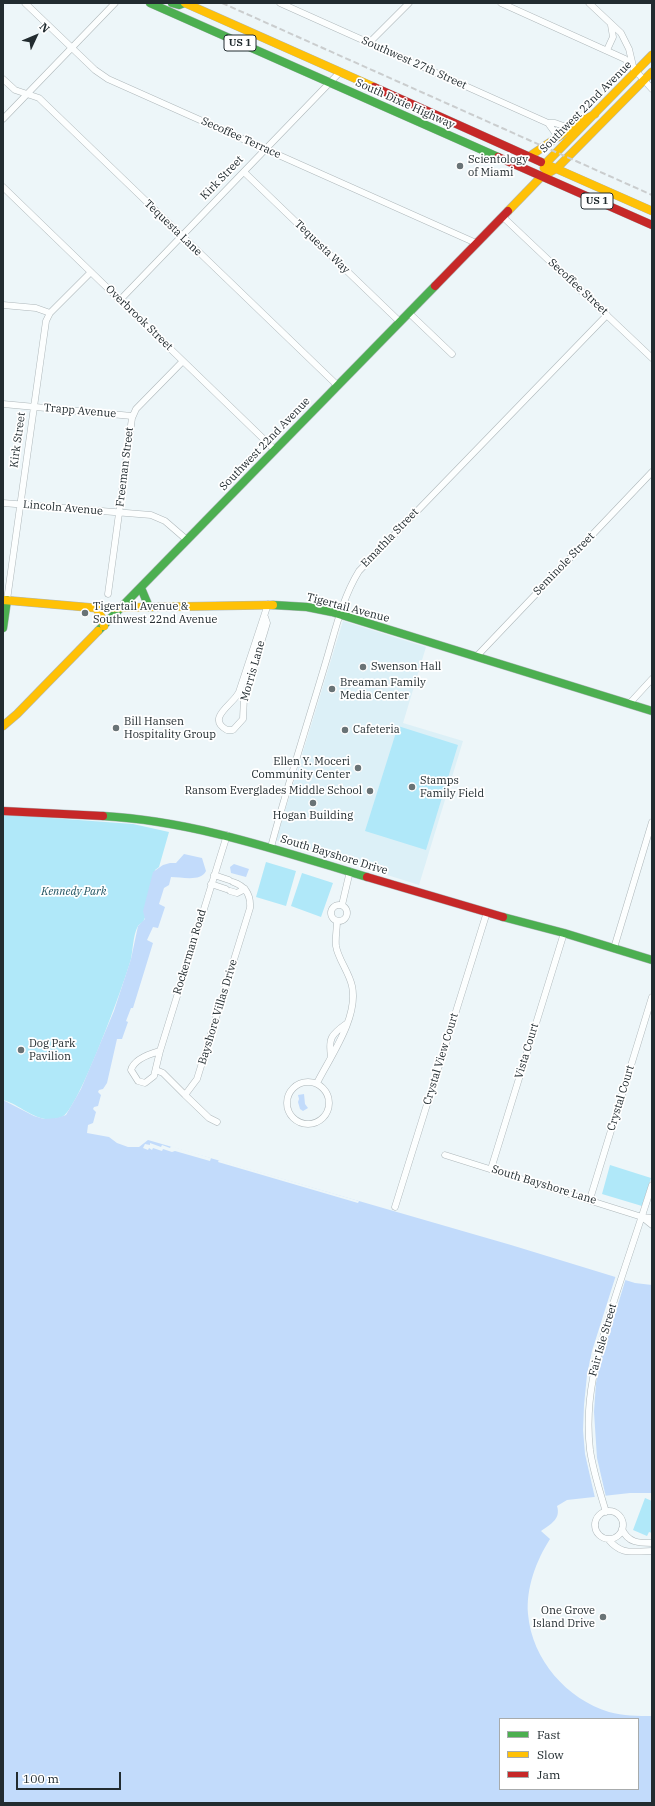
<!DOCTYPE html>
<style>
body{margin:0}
#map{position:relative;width:655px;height:1806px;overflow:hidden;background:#edf6f9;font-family:"IBM Plex Serif",serif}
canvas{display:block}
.frame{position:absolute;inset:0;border:4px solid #222c30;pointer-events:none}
.legend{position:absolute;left:499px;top:1718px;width:140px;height:72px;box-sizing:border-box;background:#fff;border:1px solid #a7abac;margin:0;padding:5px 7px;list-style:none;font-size:12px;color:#222c30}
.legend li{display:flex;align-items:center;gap:8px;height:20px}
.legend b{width:20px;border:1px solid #a7abac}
.north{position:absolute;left:16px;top:16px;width:40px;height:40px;-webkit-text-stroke:3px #fff;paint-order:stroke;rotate:46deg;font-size:11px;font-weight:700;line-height:16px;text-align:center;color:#222c30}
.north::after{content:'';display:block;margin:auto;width:14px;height:18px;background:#222c30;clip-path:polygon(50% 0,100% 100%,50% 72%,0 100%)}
.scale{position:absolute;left:16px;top:1772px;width:105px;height:18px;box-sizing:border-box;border:2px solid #222c30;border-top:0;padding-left:5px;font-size:12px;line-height:14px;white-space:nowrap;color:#222c30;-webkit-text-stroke:3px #fff;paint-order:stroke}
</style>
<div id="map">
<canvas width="655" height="1806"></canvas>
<div class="frame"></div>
<ul class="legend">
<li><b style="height:5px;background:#4caf50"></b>Fast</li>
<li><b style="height:5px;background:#ffc107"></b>Slow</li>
<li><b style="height:5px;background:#c62828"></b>Jam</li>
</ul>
<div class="north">N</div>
<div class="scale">100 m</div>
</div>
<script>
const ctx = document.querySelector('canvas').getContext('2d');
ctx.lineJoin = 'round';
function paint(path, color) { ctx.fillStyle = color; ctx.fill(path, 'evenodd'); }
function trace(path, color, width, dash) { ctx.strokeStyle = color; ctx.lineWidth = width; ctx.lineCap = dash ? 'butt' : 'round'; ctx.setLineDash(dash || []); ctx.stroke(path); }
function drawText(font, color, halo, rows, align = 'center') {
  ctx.font = font + ' "IBM Plex Serif",serif'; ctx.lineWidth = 3.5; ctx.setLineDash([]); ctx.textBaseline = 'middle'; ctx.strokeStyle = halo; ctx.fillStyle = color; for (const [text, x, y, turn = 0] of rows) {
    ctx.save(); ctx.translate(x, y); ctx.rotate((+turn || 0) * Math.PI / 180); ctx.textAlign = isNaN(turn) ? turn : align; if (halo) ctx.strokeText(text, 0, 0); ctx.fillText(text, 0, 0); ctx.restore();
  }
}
paint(new Path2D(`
 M343,621L426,647L403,723L463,741L419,885L276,840Z`), '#dcf0f7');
paint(new Path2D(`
 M398,726L458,745L426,850L365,831Z
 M3,812L51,818L133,824L169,832L159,867L155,870C153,882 149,911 144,920C143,923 139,924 138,926C133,935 133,949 131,959C125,981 78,1111 62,1117C38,1126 24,1106 3,1100Z
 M266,862L296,871L286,906L256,897Z
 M302,873L333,883L321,917L291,906Z
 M610,1165L651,1178L642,1206L602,1194Z
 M645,1498L652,1501V1533L649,1532L647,1536L633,1530Z`), '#b0e8f9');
paint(new Path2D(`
 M184,854L202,858L206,871C201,882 182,877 171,877L169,885L164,888L159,904L165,907L158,928L153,927L147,940L153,943L133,1008H131L126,1021L128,1022L122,1039H117L107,1083L103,1089L99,1090L98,1092L101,1095L98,1106L94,1107L93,1109L96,1112L93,1123L88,1125L87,1133L109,1137L117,1143L128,1147H139L148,1140L511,1245L635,1283L652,1285V1493H630L567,1500L557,1506C561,1519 551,1524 541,1531L550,1539C536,1561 526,1588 528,1614C532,1660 567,1699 609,1712C623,1716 638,1716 652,1716V1803H3V1100L34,1116L44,1119L57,1118L66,1115L81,1089L114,1011L131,959L138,926L145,919L143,911L153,872L163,865L170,863H176ZM500,1719H638V1789H500Z
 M234,864L249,869L246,877L231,873L230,867Z
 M304,1094L305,1104L308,1108L303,1111L300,1109L298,1102L299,1099L298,1095Z`), '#c2dbfb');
paint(new Path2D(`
 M150,1143L161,1147L162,1145L170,1148L171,1146L211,1158L210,1161L175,1151L172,1152L163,1149L162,1151L153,1148L152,1150L149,1148L148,1150L143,1148L145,1144L150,1145Z
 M219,1160L359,1201L358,1203L218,1162Z
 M616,1275L626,1278L601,1360L596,1383L594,1412L597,1458L606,1497L595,1498L585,1454L583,1430L584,1405L587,1375L592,1351Z`), '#edf6f9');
const street = new Path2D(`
 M25,3L95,70L108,79L476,243
 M280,3L548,123L558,137
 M501,3L625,59L652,89
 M589,3L621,33L629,49L633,66
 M369,43L409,3
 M607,50L613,37L611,25
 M3,79L15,90L39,98L338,386
 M3,119L115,3
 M548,123H555L569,128
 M244,172L400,322
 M3,187L275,450
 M503,217L652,358
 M120,300L340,72
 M3,305L36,308L50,313
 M409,313L452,354
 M3,404L132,416
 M3,503L151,515L165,521L187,540
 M108,594L132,418L136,409L183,361
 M7,600L46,321L50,313L91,272
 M265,617L267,623L264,633L244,697L243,719L233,730H227C205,718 234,704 239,692L268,604
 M476,657L652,472
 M629,704L652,679
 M271,847C287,787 306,728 324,668C334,636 341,600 359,571L607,315
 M214,875L229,880
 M211,884L226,889
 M230,891L237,893L245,889
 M331 913a8 8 0 1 1 16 0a8 8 0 1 1-16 0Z
 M342,905L350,871
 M614,948L652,822
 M160,1051C149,1054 134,1059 131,1070L138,1081L145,1083L154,1076L160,1051L227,835
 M331,1056C328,1038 332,1034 346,1024
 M156,1070L163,1073L185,1095L197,1079L250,908C251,895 245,886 233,882
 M287 1103a21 21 0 1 1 42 0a21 21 0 1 1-42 0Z
 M317,1083C330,1057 359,1017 352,986C349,972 338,959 336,946C335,938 337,929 337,921
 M185,1095L209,1118L217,1122
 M445,1155L642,1217L652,1218
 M491,1169L564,933
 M590,1199L652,997
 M395,1207L487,912
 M642,1217L652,1225
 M595 1525a14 14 0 1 1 28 0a14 14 0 1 1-28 0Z
 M606,1512C600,1492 593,1471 590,1450C584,1398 597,1356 612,1307C625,1266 639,1226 652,1185
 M622,1529C628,1543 639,1543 652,1543
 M608,1539C622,1556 632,1551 652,1551`);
const fast = new Path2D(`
 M150,3L498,157
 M172,3L179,5L184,3
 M141,588L149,607
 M273,605L307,607L332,612L652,711
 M3,628L7,600
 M98,631L435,286
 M103,816C194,821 280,851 367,877
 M503,917L564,933L652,960`);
const slow = new Path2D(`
 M185,3L374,87
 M530,156L577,124L595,114
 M541,162L652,211
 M544,168L546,163L652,55
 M508,211L541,177L557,168L652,72
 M3,600L96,608L273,605
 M96,608L102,618L104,626
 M3,726L17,714L98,631`);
const jam = new Path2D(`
 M374,87L541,162
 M498,157L652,225
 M435,286L508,211
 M3,811L103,816
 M367,877L503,917`);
trace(street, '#aeb7ba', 7);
trace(fast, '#aeb7ba', 9);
trace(slow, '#aeb7ba', 9);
trace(jam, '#aeb7ba', 9);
trace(street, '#fcfefe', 6);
trace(fast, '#4caf50', 8);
trace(slow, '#ffc107', 8);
trace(jam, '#c62828', 8);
trace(new Path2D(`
 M222,3L652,195`), '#cacdce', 2, [6, 3]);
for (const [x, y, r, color] of [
 [460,166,4,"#697376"],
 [85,613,4,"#697376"],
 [363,667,4,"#697376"],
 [332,689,4,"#697376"],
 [116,728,4,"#697376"],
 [345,730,4,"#697376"],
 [358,768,4,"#697376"],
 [412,787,4,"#697376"],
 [370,791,4,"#697376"],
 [313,803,4,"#697376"],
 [21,1050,4,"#697376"],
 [603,1617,4,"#697376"]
]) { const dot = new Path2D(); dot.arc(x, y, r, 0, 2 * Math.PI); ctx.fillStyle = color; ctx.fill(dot); trace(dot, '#fff', 1.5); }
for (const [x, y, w] of [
 [240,43,32],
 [597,201,32]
]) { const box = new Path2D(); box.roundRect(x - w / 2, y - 8, w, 16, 3); ctx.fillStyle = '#fff'; ctx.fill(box); trace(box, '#222c30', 1); }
drawText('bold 10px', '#222c30', null, [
 ["US 1",240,43],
 ["US 1",597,201]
]);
drawText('11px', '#222c30', '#fff', [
 ["Southwest 27th Street",414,63,24],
 ["South Dixie Highway",405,104,24],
 ["Southwest 22nd Avenue",586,107,-45],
 ["Secoffee Terrace",241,138,24],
 ["Kirk Street",222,178,-46],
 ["Tequesta Lane",173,228,44],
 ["Tequesta Way",322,247,44],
 ["Secoffee Street",578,287,43],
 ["Overbrook Street",139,318,44],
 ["Trapp Avenue",80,411,5],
 ["Kirk Street",18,440,-82],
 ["Southwest 22nd Avenue",265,444,-46],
 ["Freeman Street",125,467,-83],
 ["Lincoln Avenue",63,508,5],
 ["Emathla Street",390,538,-46],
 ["Seminole Street",564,564,-46],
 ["Tigertail Avenue",348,608,15],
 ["Morris Lane",253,671,-74],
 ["South Bayshore Drive",334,855,17],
 ["Rockerman Road",190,952,-73],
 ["Bayshore Villas Drive",218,1012,-73],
 ["Vista Court",527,1051,-73],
 ["Crystal View Court",441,1059,-73],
 ["Crystal Court",621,1098,-73],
 ["South Bayshore Lane",544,1185,17],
 ["Fair Isle Street",603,1340,-74]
]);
drawText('11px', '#222c30', '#fff', [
 ["Scientology",468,160],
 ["of Miami",468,173],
 ["Tigertail Avenue &",93,607],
 ["Southwest 22nd Avenue",93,620],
 ["Swenson Hall",371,667],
 ["Breaman Family",340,683],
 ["Media Center",340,696],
 ["Bill Hansen",124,722],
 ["Hospitality Group",124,735],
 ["Cafeteria",353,730],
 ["Ellen Y. Moceri",350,762,"right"],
 ["Community Center",350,775,"right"],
 ["Stamps",420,781],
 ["Family Field",420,794],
 ["Ransom Everglades Middle School",362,791,"right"],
 ["Hogan Building",313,816,"center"],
 ["Dog Park",29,1044],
 ["Pavilion",29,1057],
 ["One Grove",595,1611,"right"],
 ["Island Drive",595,1624,"right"]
], 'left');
drawText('italic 11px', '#1d5160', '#fff', [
 ["Kennedy Park",74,892]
]);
</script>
